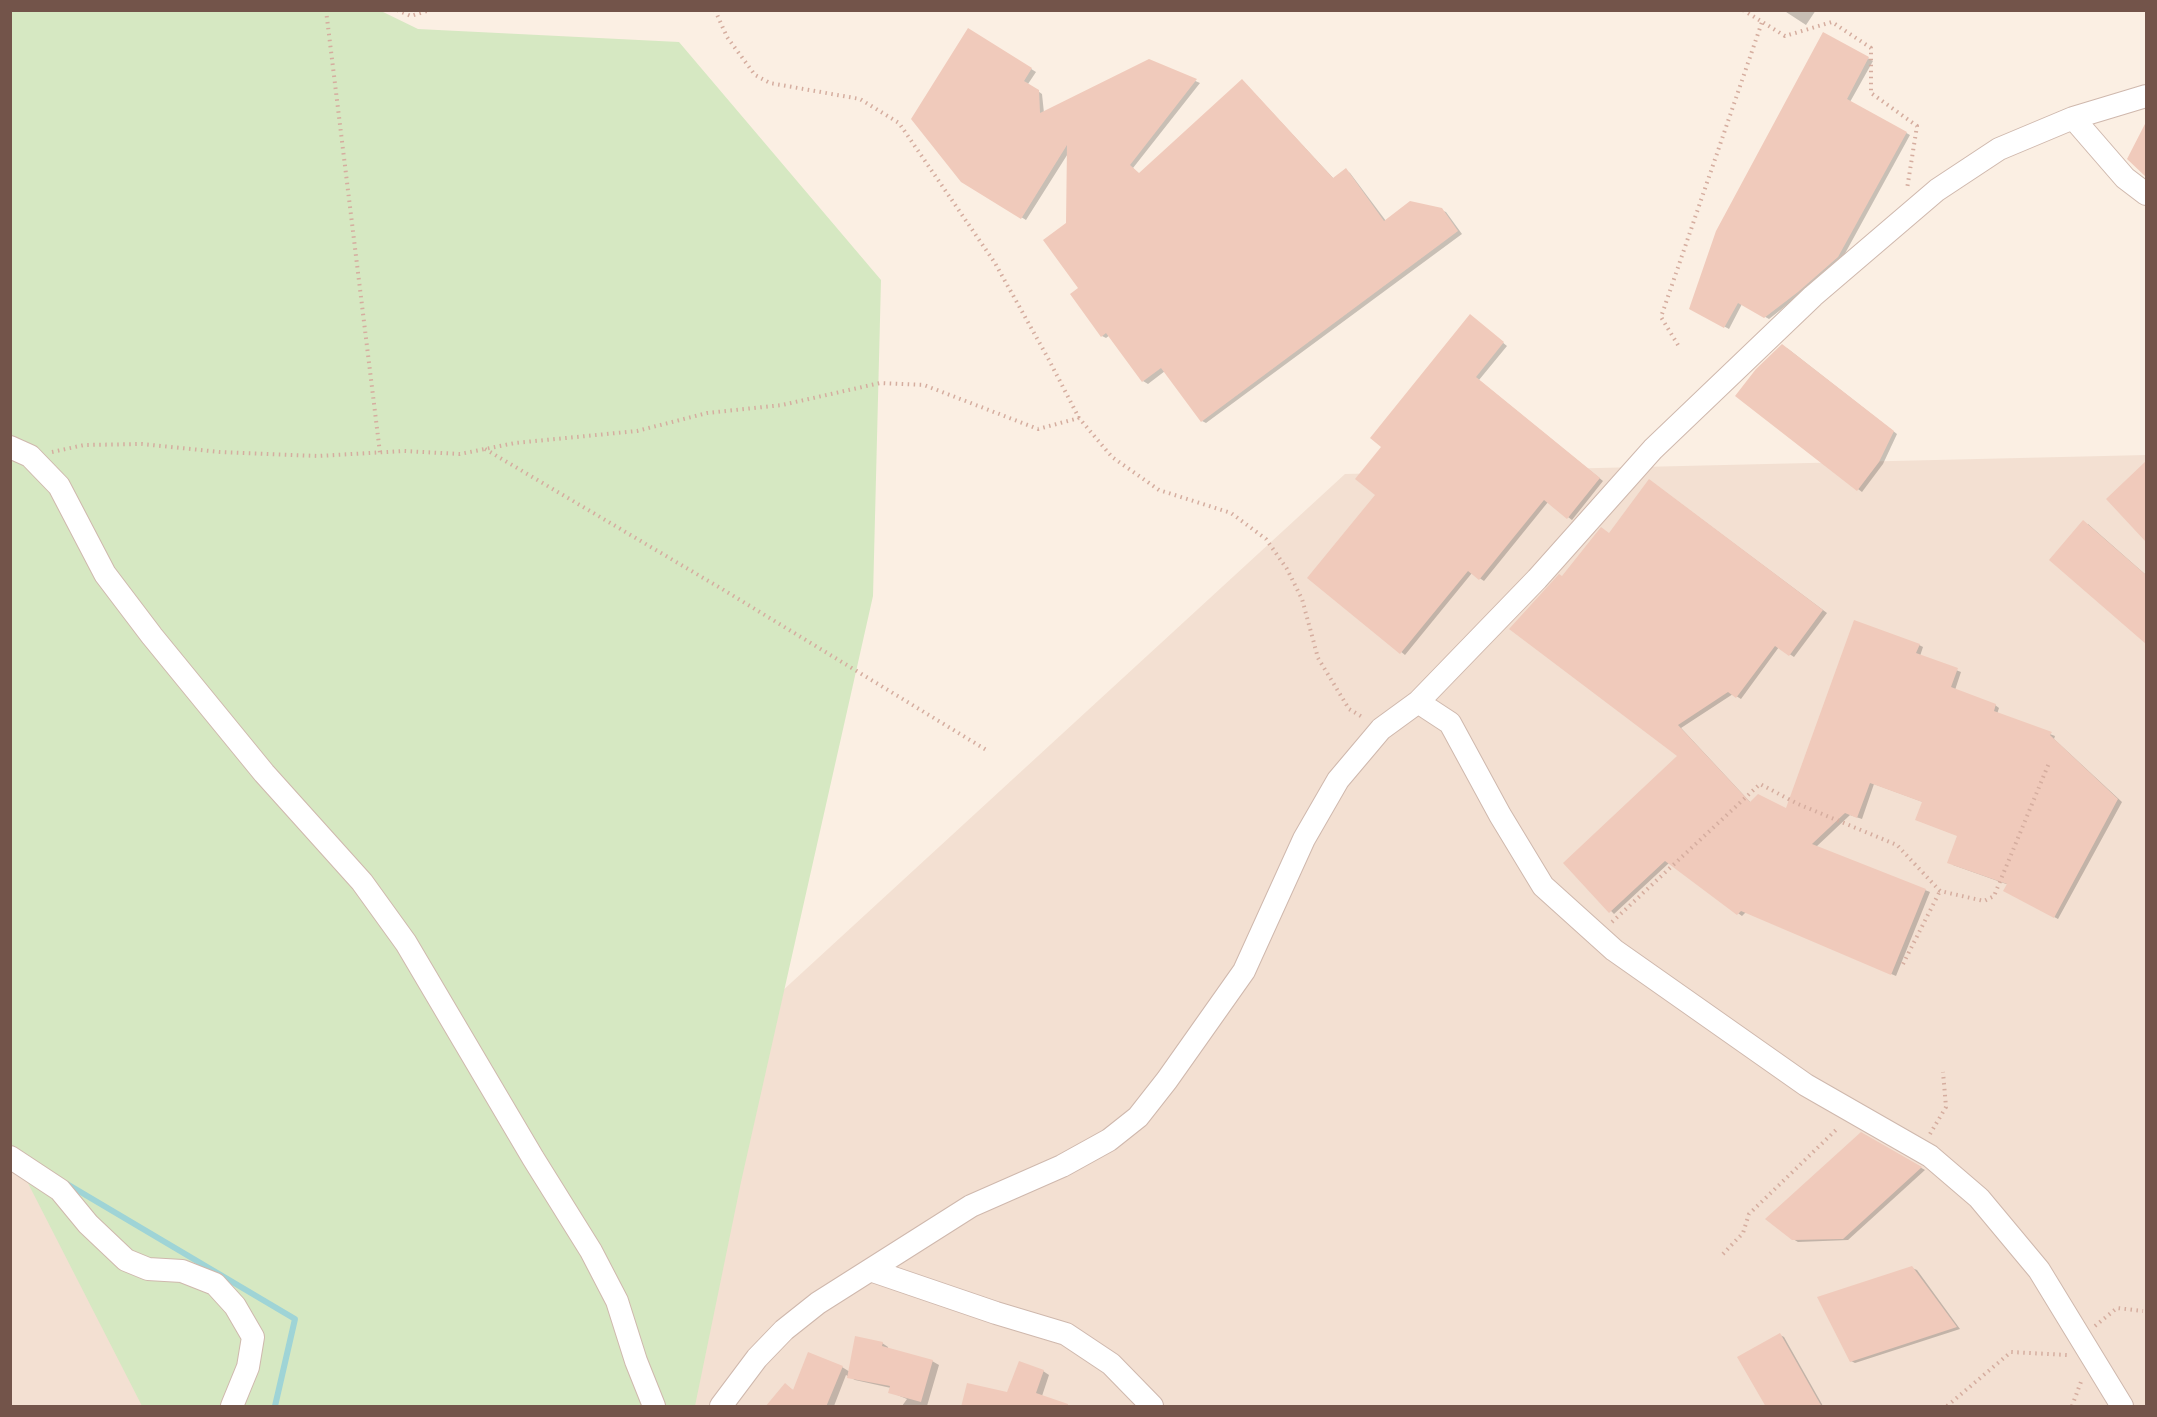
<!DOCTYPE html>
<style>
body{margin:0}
#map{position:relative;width:2157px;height:1417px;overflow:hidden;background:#fbefe3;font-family:"IBM Plex Sans",sans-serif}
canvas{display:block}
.frame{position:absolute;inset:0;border:12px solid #73544a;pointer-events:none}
</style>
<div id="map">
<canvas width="2157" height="1417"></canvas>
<div class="frame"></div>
</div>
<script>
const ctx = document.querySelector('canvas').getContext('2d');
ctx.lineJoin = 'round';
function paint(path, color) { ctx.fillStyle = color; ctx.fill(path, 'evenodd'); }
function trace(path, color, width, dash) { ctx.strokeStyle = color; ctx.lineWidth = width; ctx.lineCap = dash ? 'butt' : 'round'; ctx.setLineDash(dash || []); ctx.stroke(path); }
paint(new Path2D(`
 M2146,455V1406H11L10,534L743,1027L1345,474Z`), '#f3e0d2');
paint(new Path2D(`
 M379,10L418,29L679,42L881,280L873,596L741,1182L695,1406H142L11,1150V11Z`), '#d6e8c2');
paint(new Path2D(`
 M1783,10H1816L1806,25Z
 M969,30L1036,72L1028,84L1042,94L1044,113L1149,61L1200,83L1133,168L1140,175L1243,81L1334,179L1346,170L1350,173L1386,221L1441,210L1446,212L1462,234L1206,423L1202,421L1165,371L1148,384L1143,381L1110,335L1106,338L1102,336L1080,288L1067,224L1069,152L1026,220L963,181Z
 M1823,34L1873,61L1850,102L1910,135L1842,259L1802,293L1769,319L1742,304L1729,329L1690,308Z
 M2146,125V175L2129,159Z
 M1474,319L1507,346L1479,380L1603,481L1572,520L1548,502L1484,581L1472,573L1405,655L1310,578L1377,495L1383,447Z
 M1787,348L1897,434L1883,464L1862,492L1858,489Z
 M2145,465L2146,466V540L2109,499Z
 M1653,483L1827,613L1794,657L1779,647L1741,699L1733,694L1681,728L1751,803L1787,810L1919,645L1923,647L1920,656L1961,672L1955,690L1995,705L1999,708L1997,714L2055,736L2054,739L2122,802L2058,919L2005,891L2009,885L1953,865L1959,836L1917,820L1923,802L1874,784L1862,819L1850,815L1816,847L1930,892L1896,976L1746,912L1742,916L1669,863L1614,914L1565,863L1680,756L1562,578L1610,534Z
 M2088,524L2146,575V642L2051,560Z
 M1861,1134L1925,1170L1848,1240L1798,1242L1793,1239Z
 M1912,1268L1917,1270L1960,1329L1855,1363L1851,1361Z
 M1780,1335L1784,1337L1823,1406H1767Z
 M882,1343L888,1347V1349L932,1361L939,1365L927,1406H902L907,1399L890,1392L891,1388L855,1380L846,1375L834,1406H767L786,1385L794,1391L842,1367L850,1372Z
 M1043,1371L1049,1375L1042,1396L1069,1406H963L1008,1394Z`), '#0003');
trace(new Path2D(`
 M67,1184L295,1319L275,1406`), '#9fd4d6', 6);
paint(new Path2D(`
 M968,28L1032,68L1024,81L1039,90L1040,113L1149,59L1197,79L1130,165L1139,173L1242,79L1333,178L1346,168L1384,221L1410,201L1442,208L1458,231L1201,422L1161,368L1142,382L1106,333L1101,337L1070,294L1078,288L1043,240L1066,223L1067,145L1021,219L961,182L911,119Z
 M1823,32L1869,57L1847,99L1907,132L1838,257L1798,292L1764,318L1738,303L1724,328L1689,309L1716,231Z
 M2146,122V177L2127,159Z
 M1470,314L1504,342L1476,377L1600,478L1567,519L1544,500L1479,580L1468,571L1400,654L1307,578L1375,495L1355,479L1381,447L1370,438Z
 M1782,344L1894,431L1879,462L1857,491L1735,396L1756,369Z
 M2146,461V542L2106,499Z
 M1649,479L1823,610L1789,656L1775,646L1736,698L1728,692L1678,725L1750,802L1758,794L1786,808L1854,620L1920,644L1916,653L1958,668L1951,687L1996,704L1994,711L2052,732L2050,735L2118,799L2054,918L2003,891L2007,884L1947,863L1957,836L1915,820L1922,802L1870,783L1857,818L1845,813L1812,844L1926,889L1891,975L1741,911L1737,915L1665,861L1609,913L1563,863L1677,756L1509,629L1559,574L1562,576L1601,527L1609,533Z
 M2083,520L2146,575V644L2049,560Z
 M1861,1132L1922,1167L1843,1239L1792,1240L1765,1219Z
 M1912,1266L1957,1327L1850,1362L1817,1297Z
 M1780,1333L1822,1407H1766L1737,1357Z
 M855,1336L883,1342L882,1346L933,1360L921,1402L888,1393L890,1386L847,1378Z
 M808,1352L843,1366L826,1407H765L785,1383L793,1390Z
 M1019,1361L1044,1370L1036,1393L1068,1404V1407H961L967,1383L1007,1392Z`), '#f0cabb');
const street = new Path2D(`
 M2073,118L2125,178L2146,194
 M10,447L30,456L59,486L105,574L152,636L264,773L362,882L406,943L533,1158L591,1251L617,1301L636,1361L654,1406
 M1418,702L1450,723L1500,815L1543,886L1614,950L1806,1085L1930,1156L1979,1198L2039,1270L2122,1406
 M10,1157L60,1190L88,1224L126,1260L148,1269L182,1271L215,1284L235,1306L253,1337L248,1367L232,1406
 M870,1270L996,1313L1066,1334L1111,1364L1152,1406
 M721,1406L757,1358L784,1330L818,1303L971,1206L1062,1166L1109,1140L1138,1117L1167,1080L1244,971L1304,839L1338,780L1381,729L1418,702L1537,579L1653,449L1813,296L1937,190L1999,149L2073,118L2146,96`);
trace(street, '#cfb8ad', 24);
trace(new Path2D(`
 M326,10L380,453
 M397,10L411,16L430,10
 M715,10L727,37L755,75L770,83L860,99L899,123L995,263L1049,360L1079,418
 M1743,10L1785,36L1832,22L1871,48V93L1917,126L1907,189
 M1678,345L1661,317L1762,22
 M485,449L722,589L988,751
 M52,452L84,445L142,444L220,452L318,456L404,451L460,454L515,443L637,431L707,413L782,405L880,383L924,385L1038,429L1079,418L1112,457L1159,490L1231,513L1266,539L1287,569L1302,599L1318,658L1349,709L1364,718
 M1612,922L1760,784L1798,804L1897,845L1940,891L1984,901L1994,896L2049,763
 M1903,964L1940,891
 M1930,1134L1946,1107L1943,1072
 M1723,1254L1743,1233L1749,1214L1838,1128
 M2095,1326L2117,1308L2143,1311
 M1947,1406L2011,1352L2067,1355
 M2072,1406L2082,1379`), '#d5ad9f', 4, [1.5, 4.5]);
trace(street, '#fff', 22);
</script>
